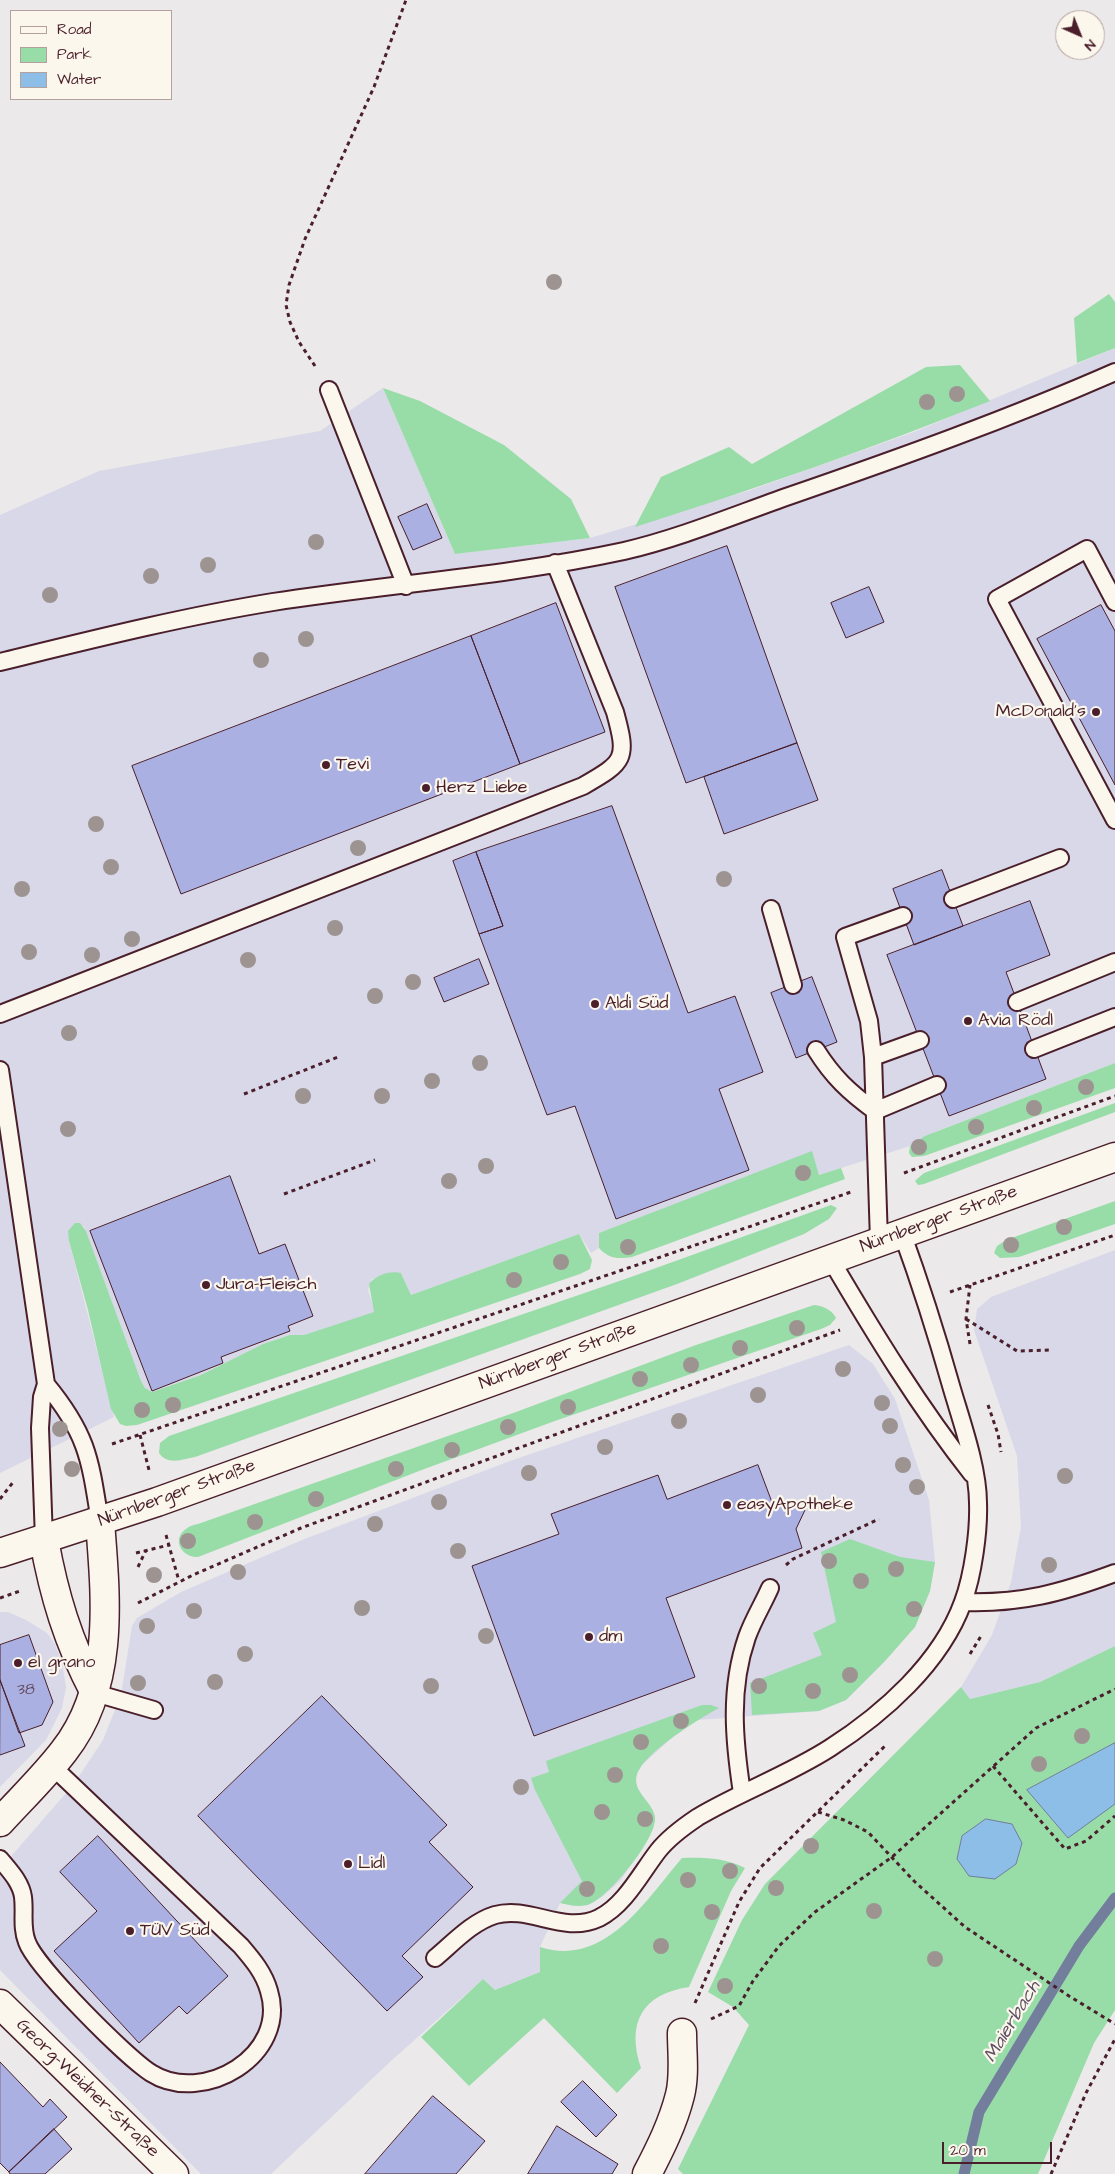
<!DOCTYPE html>
<meta charset="utf-8">
<style>
body{margin:0}
#map{position:relative;width:1115px;height:2174px;overflow:hidden;background:#ebe9ea;font-family:"Architects Daughter",sans-serif}
canvas{display:block}
.legend{position:absolute;left:10px;top:10px;width:162px;height:90px;box-sizing:border-box;background:#fbf7ec;border:1px solid #b4a19f;margin:0;padding:6px 9px;list-style:none;font-size:15px;color:#4a1f2b}
.legend li{display:flex;align-items:center;gap:10px;height:25px}
.legend b{width:25px;border:1px solid #b4a19f}
.north{position:absolute;left:1055px;top:10px;width:50px;height:50px;box-sizing:border-box;background:#fbf7ec;border:1px solid #b4a19f;border-radius:50%;rotate:136deg;font-size:14px;font-weight:700;line-height:20px;text-align:center;color:#4a1f2b}
.north::after{content:'';display:block;margin:auto;width:18px;height:22px;background:#4a1f2b;clip-path:polygon(50% 0,100% 100%,50% 72%,0 100%)}
.scale{position:absolute;left:942px;top:2142px;width:110px;height:22px;box-sizing:border-box;border:2px solid #4a1f2b;border-top:0;padding-left:6px;font-size:15px;line-height:18px;white-space:nowrap;color:#4a1f2b;-webkit-text-stroke:4px #fbf7ec;paint-order:stroke}
</style>
<div id="map">
<canvas width="1115" height="2174"></canvas>
<ul class="legend">
<li><b style="height:6px;background:#fbf7ec"></b>Road</li>
<li><b style="height:14px;background:#98dca8"></b>Park</li>
<li><b style="height:14px;background:#8cbee8"></b>Water</li>
</ul>
<div class="north">N</div>
<div class="scale">20 m</div>
</div>
<script>
const ctx = document.querySelector('canvas').getContext('2d');
ctx.lineJoin = 'round';
function paint(path, color) { ctx.fillStyle = color; ctx.fill(path, 'evenodd'); }
function trace(path, color, width, dash) { ctx.strokeStyle = color; ctx.lineWidth = width; ctx.lineCap = dash ? 'butt' : 'round'; ctx.setLineDash(dash || []); ctx.stroke(path); }
function drawText(font, color, halo, rows, align = 'center') {
  ctx.font = font + ' "Architects Daughter",sans-serif'; ctx.lineWidth = 4.5; ctx.setLineDash([]); ctx.textBaseline = 'middle'; ctx.strokeStyle = halo; ctx.fillStyle = color; for (const [text, x, y, turn = 0] of rows) {
    ctx.save(); ctx.translate(x, y); ctx.rotate((+turn || 0) * Math.PI / 180); ctx.textAlign = isNaN(turn) ? turn : align; if (halo) ctx.strokeText(text, 0, 0); ctx.fillText(text, 0, 0); ctx.restore();
  }
}
paint(new Path2D(`
 M1115,348V1063L935,1132L910,1146L819,1175L811,1152L599,1233V1248L591,1253L579,1234L411,1295L401,1273L372,1279L368,1290L375,1312L304,1335H290L263,1344L201,1375L152,1392L145,1388L141,1381L84,1226L69,1241L114,1417L0,1473V515L99,471L320,431L383,388L455,554L590,538L748,491L914,432Z
 M1115,1250V1646L1040,1682L970,1699L961,1687L992,1635L1011,1582L1021,1527L1017,1456L974,1330L977,1309L991,1297Z
 M849,1345L873,1364L895,1399L929,1500L935,1562L930,1591L915,1627L885,1661L846,1700L819,1711L698,1720L674,1736L642,1765L637,1774L636,1782L638,1789L655,1816L648,1838L621,1880L602,1897L588,1905L574,1906L560,1903L540,1947V1972L495,1990L483,1979L391,2061L271,2174H201L0,1970V1869L73,1785L103,1740L121,1695L132,1626L137,1618L181,1592L302,1540L510,1461Z
 M0,1612H8L26,1620L47,1633L55,1644L62,1663L66,1687L62,1708L46,1740L0,1787Z`), '#d8d8e8');
paint(new Path2D(`
 M1109,294L1115,302V348L1077,363L1074,318Z
 M960,365L990,401C873,448 755,489 635,527L661,477L729,447L752,464L926,367Z
 M383,388L420,401L504,445L571,499L590,538L455,554Z
 M1115,1063V1088L924,1156L912,1157L909,1153L910,1146L925,1136Z
 M1115,1103V1112L924,1184L918,1185L915,1181L924,1173Z
 M812,1151L819,1175L841,1168L845,1179L632,1257C618,1259 609,1259 599,1248V1233Z
 M1115,1201V1224L1019,1257L1000,1258L994,1253L997,1246L1006,1240Z
 M831,1205L837,1208L829,1219L804,1234L677,1284L195,1457C183,1459 168,1466 159,1453L160,1443L169,1436L631,1277Z
 M75,1223H80L86,1231L141,1381L145,1388L152,1392L201,1375L263,1344L290,1335H304L374,1312L369,1284C375,1275 391,1270 401,1273L411,1295L579,1234L592,1260L590,1269L580,1274L137,1425L126,1426L120,1424L111,1409L88,1310L69,1241L68,1231Z
 M814,1305C824,1306 832,1310 836,1318L830,1325L821,1329L552,1422L419,1471L198,1557C182,1558 171,1539 186,1529C189,1526 194,1525 198,1524L516,1412L696,1345Z
 M850,1539L900,1557L935,1562L930,1591L915,1627L885,1661L846,1700L819,1711L752,1715L750,1683L822,1655L813,1633L836,1622L821,1552Z
 M1115,1646V2010L1094,2043L1038,2174H683L678,2169L749,2025L733,2007L708,1992L742,1920L765,1884L961,1687L970,1699L1040,1682Z
 M702,1705H711L719,1708C698,1719 644,1753 637,1774C631,1792 654,1802 655,1818C656,1840 609,1896 590,1904C580,1908 570,1905 560,1903L582,1881L535,1790L531,1778L549,1772L546,1761Z
 M682,1858C703,1857 726,1858 745,1868L731,1891L689,1987C642,1994 626,2023 641,2068L617,2093L544,2018L469,2086L421,2037L483,1979L495,1990L540,1972V1947C605,1968 646,1900 682,1858Z`), '#98dca8');
const water = new Path2D(`
 M1115,1743V1804L1068,1838L1027,1790Z
 M986,1819L1012,1824L1022,1843L1016,1864L995,1879L969,1876L957,1859L962,1836Z`);
paint(water, '#8cbee8');
trace(water, '#727e9c', 1);
trace(new Path2D(`
 M964,2174L979,2112L1079,1946L1115,1898`), '#727e9c', 11);
const building = new Path2D(`
 M427,504L442,538L413,550L398,517Z
 M727,546L797,743L686,783L615,587Z
 M869,587L884,622L846,638L831,603Z
 M556,603L605,732L520,764L471,636Z
 M1101,605L1115,631V785L1037,639Z
 M471,636L520,764L181,894L132,766Z
 M797,743L818,800L724,834L704,777Z
 M612,806L688,1013L735,996L763,1072L719,1089L749,1170L616,1219L575,1106L547,1115L479,934L503,926L476,852Z
 M476,852L503,926L479,934L453,861Z
 M942,870L963,926L914,945L893,889Z
 M1030,901L1050,955L1006,972L1046,1079L949,1116L887,955Z
 M479,959L489,984L444,1002L434,978Z
 M812,977L837,1042L796,1058L771,993Z
 M230,1176L259,1254L285,1244L313,1316L288,1326L290,1331L221,1357L223,1363L152,1391L90,1231Z
 M758,1465L773,1505L784,1501L805,1510L796,1529L802,1548L666,1598L695,1677L534,1736L472,1566L559,1534L551,1514L658,1475L667,1499Z
 M29,1635L53,1702L42,1725L19,1733L0,1680V1645Z
 M0,1680L25,1746L0,1755Z
 M322,1696L447,1825L429,1842L473,1887L402,1956L423,1977L387,2011L198,1816Z
 M98,1836L228,1976L187,2014L179,2006L139,2043L54,1951L97,1911L60,1872Z
 M0,2062L43,2107L50,2099L67,2117L9,2172L0,2163Z
 M583,2081L617,2115L596,2137L561,2102Z
 M433,2096L485,2141L456,2174H365Z
 M557,2126L618,2164L612,2174H528Z
 M54,2129L72,2149L45,2174H10L9,2172Z`);
paint(building, '#aab1e2');
trace(building, '#4a1f2b', 1);
const service = new Path2D(`
 M329,390L406,586
 M1115,602L1087,549L997,599L1115,820
 M0,662C90,640 181,617 273,602C389,584 508,576 624,551C680,538 735,515 789,496C899,458 1008,419 1115,372
 M953,899L1060,858
 M771,909L793,985
 M1017,1002L1115,962
 M0,1014L583,786C625,762 628,759 615,712L555,563
 M1034,1049L1115,1017
 M816,1050C833,1077 849,1092 875,1111
 M873,1057L920,1040
 M0,1070L46,1384L42,1397L40,1428L44,1540
 M875,1111L937,1085
 M879,1241L873,1057L869,1021L845,937L903,916
 M831,1260C874,1333 919,1407 972,1474
 M46,1384C88,1435 90,1459 100,1522
 M963,1602C1021,1604 1061,1593 1115,1573
 M95,1693L154,1710
 M742,1793C734,1740 729,1689 747,1637C753,1620 763,1604 770,1588
 M0,1859C9,1870 21,1882 23,1897C25,1913 21,1927 27,1942C36,1967 126,2057 151,2073C203,2106 289,2055 269,1991C264,1973 253,1960 241,1946L52,1766
 M435,1958C453,1943 472,1922 495,1915C530,1905 563,1935 599,1918C625,1905 641,1873 658,1851C669,1837 683,1827 698,1817C740,1792 788,1775 830,1748C883,1714 941,1663 963,1602C973,1575 979,1531 978,1503C978,1468 962,1423 952,1389C937,1336 921,1285 902,1233`);
const minor = new Path2D(`
 M44,1540C54,1595 68,1642 95,1693
 M0,1822C21,1799 45,1776 64,1751C115,1686 106,1599 100,1522
 M0,2004L174,2174
 M647,2174C660,2149 673,2123 680,2095C685,2075 682,2054 682,2033`);
const secondary = new Path2D(`
 M0,1553L157,1502L1115,1157`);
trace(service, '#4a1f2b', 20);
trace(minor, '#4a1f2b', 31);
trace(secondary, '#4a1f2b', 31);
trace(new Path2D(`
 M315,366L299,342L290,322L286,305L289,285L305,239L374,87L406,0
 M244,1094L338,1057
 M904,1173L1115,1096
 M284,1194L375,1160
 M950,1292L1115,1235
 M966,1319L1017,1351L1052,1350
 M970,1344L966,1319L970,1285
 M988,1405L998,1434L1001,1452
 M140,1435L149,1470
 M112,1444L851,1192
 M0,1499L14,1481
 M166,1535L179,1581
 M136,1553L169,1545
 M786,1565L793,1559L879,1519
 M138,1567L146,1550
 M0,1598L20,1591
 M138,1603L193,1575L301,1528L840,1330
 M970,1654L981,1636
 M993,1766L1065,1849L1086,1841L1115,1816
 M818,1812L844,1820L868,1832L914,1881L965,1927L1069,1996L1115,2024
 M695,2003L739,1902L760,1868L886,1745
 M711,2019L739,2006L753,1981L779,1946L815,1912L892,1857L1036,1728L1115,1689
 M1051,2174L1086,2093L1115,2039`), '#4a1f2b', 3, [4, 4]);
trace(service, '#fbf7ec', 16);
trace(minor, '#fbf7ec', 28);
trace(secondary, '#fbf7ec', 28);
ctx.fillStyle = '#9d9492';
for (const [x, y] of [
 [554,282],
 [957,394],
 [927,402],
 [316,542],
 [208,565],
 [151,576],
 [50,595],
 [306,639],
 [261,660],
 [96,824],
 [358,848],
 [111,867],
 [724,879],
 [22,889],
 [335,928],
 [132,939],
 [29,952],
 [92,955],
 [248,960],
 [413,982],
 [375,996],
 [69,1033],
 [480,1063],
 [432,1081],
 [1086,1087],
 [303,1096],
 [382,1096],
 [1034,1108],
 [976,1127],
 [68,1129],
 [919,1147],
 [486,1166],
 [803,1173],
 [449,1181],
 [1064,1227],
 [1011,1245],
 [628,1247],
 [561,1262],
 [514,1280],
 [797,1328],
 [740,1348],
 [691,1365],
 [843,1369],
 [640,1379],
 [758,1395],
 [882,1403],
 [173,1405],
 [568,1407],
 [142,1410],
 [679,1421],
 [890,1426],
 [508,1427],
 [60,1429],
 [605,1447],
 [452,1450],
 [903,1465],
 [72,1469],
 [396,1469],
 [529,1473],
 [1065,1476],
 [917,1487],
 [316,1499],
 [439,1502],
 [255,1522],
 [375,1524],
 [188,1541],
 [458,1551],
 [829,1561],
 [1049,1565],
 [896,1569],
 [238,1572],
 [154,1575],
 [861,1581],
 [362,1608],
 [914,1609],
 [194,1611],
 [147,1626],
 [486,1636],
 [245,1654],
 [850,1675],
 [215,1682],
 [138,1683],
 [431,1686],
 [759,1686],
 [813,1691],
 [681,1721],
 [1082,1736],
 [641,1742],
 [1039,1764],
 [615,1775],
 [521,1787],
 [602,1812],
 [645,1819],
 [811,1846],
 [730,1871],
 [688,1880],
 [776,1888],
 [587,1889],
 [874,1911],
 [712,1912],
 [661,1946],
 [935,1959],
 [725,1986]
]) { ctx.beginPath(); ctx.arc(x, y, 8, 0, 2 * Math.PI); ctx.fill(); }
for (const [x, y, r, color] of [
 [1096,712,5,"#4a1f2b"],
 [326,765,5,"#4a1f2b"],
 [426,788,5,"#4a1f2b"],
 [595,1004,5,"#4a1f2b"],
 [968,1021,5,"#4a1f2b"],
 [206,1285,5,"#4a1f2b"],
 [727,1505,5,"#4a1f2b"],
 [589,1637,5,"#4a1f2b"],
 [18,1663,5,"#4a1f2b"],
 [348,1864,5,"#4a1f2b"],
 [130,1931,5,"#4a1f2b"]
]) { const dot = new Path2D(); dot.arc(x, y, r, 0, 2 * Math.PI); ctx.fillStyle = color; ctx.fill(dot); trace(dot, '#fbf7ec', 2); }
drawText('15px', '#624459', null, [
 ["38",26,1691]
]);
drawText('18px', '#4a1f2b', '#fbf7ec', [
 ["McDonald's",1086,712,"right"],
 ["Tevi",336,765],
 ["Herz Liebe",436,788],
 ["Aldi Süd",605,1004],
 ["Avia Rödl",978,1021],
 ["Jura-Fleisch",216,1285],
 ["easyApotheke",737,1505],
 ["dm",599,1637],
 ["el grano",28,1663],
 ["Lidl",358,1864],
 ["TÜV Süd",140,1931]
], 'left');
drawText('18px', '#4a1f2b', '#fbf7ec', [
 ["Nürnberger Straße",939,1220,-20],
 ["Nürnberger Straße",558,1357,-20],
 ["Nürnberger Straße",177,1494,-20],
 ["Georg-Weidner-Straße",87,2089,44]
]);
drawText('italic 19px', '#5e4f64', '#fbf7ec', [
 ["Maierbach",1013,2022,-59]
]);
</script>
